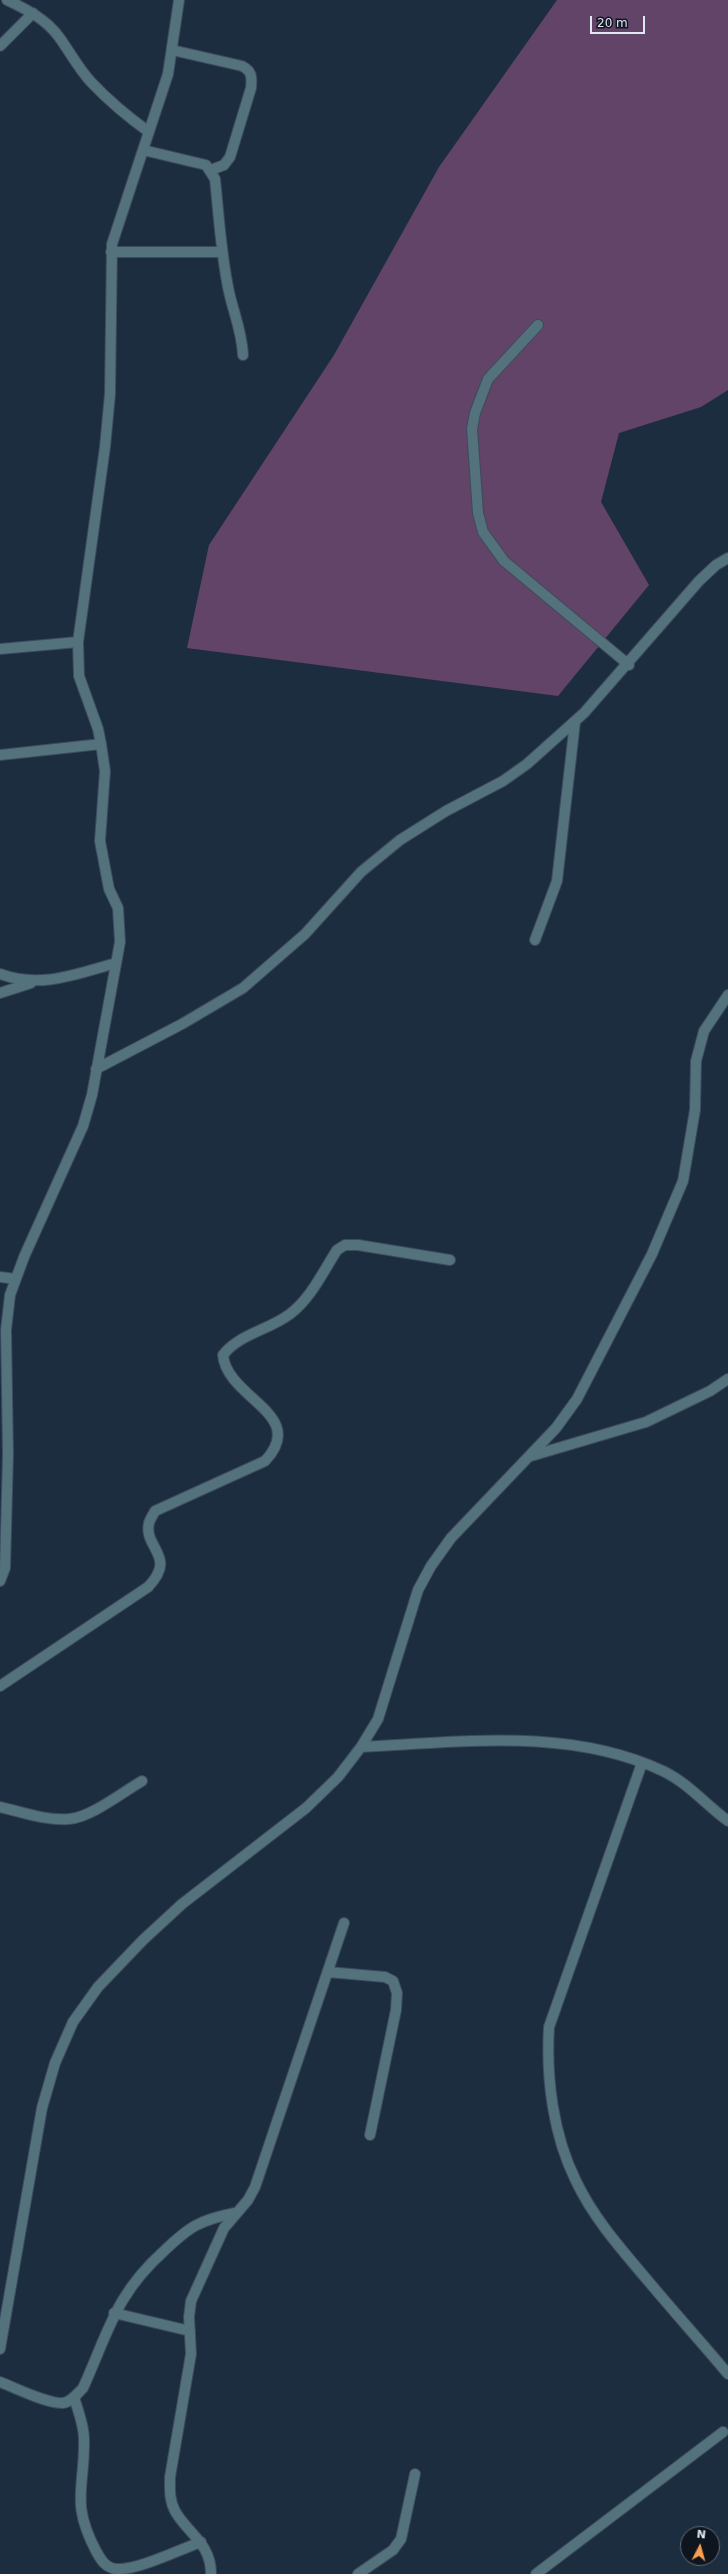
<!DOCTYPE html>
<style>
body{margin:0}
#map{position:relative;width:728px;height:2574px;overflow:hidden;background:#1d2d40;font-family:"DejaVu Sans",sans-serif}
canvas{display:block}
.north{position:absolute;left:680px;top:2526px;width:40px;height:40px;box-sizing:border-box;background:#0e151e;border:1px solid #616a74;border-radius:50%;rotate:6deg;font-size:11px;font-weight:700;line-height:16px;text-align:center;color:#dee9f6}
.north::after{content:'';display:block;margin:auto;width:14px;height:18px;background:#fa9f4f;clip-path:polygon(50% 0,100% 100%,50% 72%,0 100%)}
.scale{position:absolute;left:590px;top:16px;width:55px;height:18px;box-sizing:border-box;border:2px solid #dee9f6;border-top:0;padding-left:5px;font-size:12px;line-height:14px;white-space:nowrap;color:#dee9f6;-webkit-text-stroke:3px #0e151e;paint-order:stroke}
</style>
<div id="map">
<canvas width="728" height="2574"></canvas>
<div class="north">N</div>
<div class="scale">20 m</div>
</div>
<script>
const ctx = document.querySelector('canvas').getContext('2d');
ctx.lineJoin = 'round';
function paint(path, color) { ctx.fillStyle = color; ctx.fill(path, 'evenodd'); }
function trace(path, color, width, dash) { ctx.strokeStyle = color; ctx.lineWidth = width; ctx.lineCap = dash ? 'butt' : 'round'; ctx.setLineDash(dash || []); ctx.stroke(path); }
paint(new Path2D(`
 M557,0H728V390L701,407L619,433L601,502L649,585L558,696L187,648L209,545L334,355L439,167Z`), '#624469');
const minor = new Path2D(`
 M7,0C26,9 46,19 59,37C70,52 78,68 91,82C109,101 128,117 149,132
 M0,46L33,13
 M172,50L242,66C252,71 252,77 251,88L230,157L224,165L211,170
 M143,150L206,165L215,179C219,217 221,255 229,292C234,314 242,332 243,355
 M111,252H222
 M538,325L488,379L475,413L472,429L478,513L483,532L504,561L629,665
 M0,649L78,642
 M0,755L101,744
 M535,940L557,881L575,722
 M0,974C41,989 76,974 116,963
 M0,993L31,983
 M96,1069L182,1024L243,988L305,934L361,872L400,840L446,811L503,781L527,764L584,713L699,581L716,565L728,558
 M0,1277L16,1279
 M531,1456L646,1422L710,1391L728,1379
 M0,1581L5,1568L8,1454L6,1330L10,1295L24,1257L83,1126L92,1095L120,942L118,908L109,889L100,841L105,771L101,744L98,729L79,676L78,642L105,447L110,394L112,244L168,74L179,0
 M0,1686L148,1587C178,1556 143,1548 149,1523C150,1519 153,1515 155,1511L265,1461C309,1414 227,1399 223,1355C239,1334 269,1330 290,1314C311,1298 323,1272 337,1250L345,1245H358L450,1260
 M361,1747C462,1742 569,1727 663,1771C688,1783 706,1805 728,1821
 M642,1763L549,2027C546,2078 553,2135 576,2181C594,2219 622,2250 649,2282C675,2313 702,2343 728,2374
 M0,1807C22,1812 46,1821 69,1819C90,1818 123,1792 142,1781
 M328,1972L385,1977L393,1981L397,1993L396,2010L370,2135
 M114,2313L190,2331
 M0,2349L42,2108L55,2063L73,2022L98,1987L143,1940L182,1904L306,1808L338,1777L361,1747L378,1719L418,1590L431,1566L451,1538L556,1428L577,1399L652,1254L683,1181L695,1110L696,1061L704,1031L728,995
 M0,2382C16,2388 47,2404 63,2403C71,2402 78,2393 83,2388C109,2331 115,2295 164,2251C190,2226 200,2220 235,2213
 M74,2397C78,2411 84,2425 84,2439C85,2489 70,2501 96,2551C101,2560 106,2569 118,2569C138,2570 181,2549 201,2542
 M211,2574C211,2543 188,2534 175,2511C169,2500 170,2489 170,2477L191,2354L189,2317L191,2301L224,2228L248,2200L255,2187L344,1923
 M358,2574L393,2550L401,2539L415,2474
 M536,2574L723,2432`);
trace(minor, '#3c4b5d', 12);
trace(minor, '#54727b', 10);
</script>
